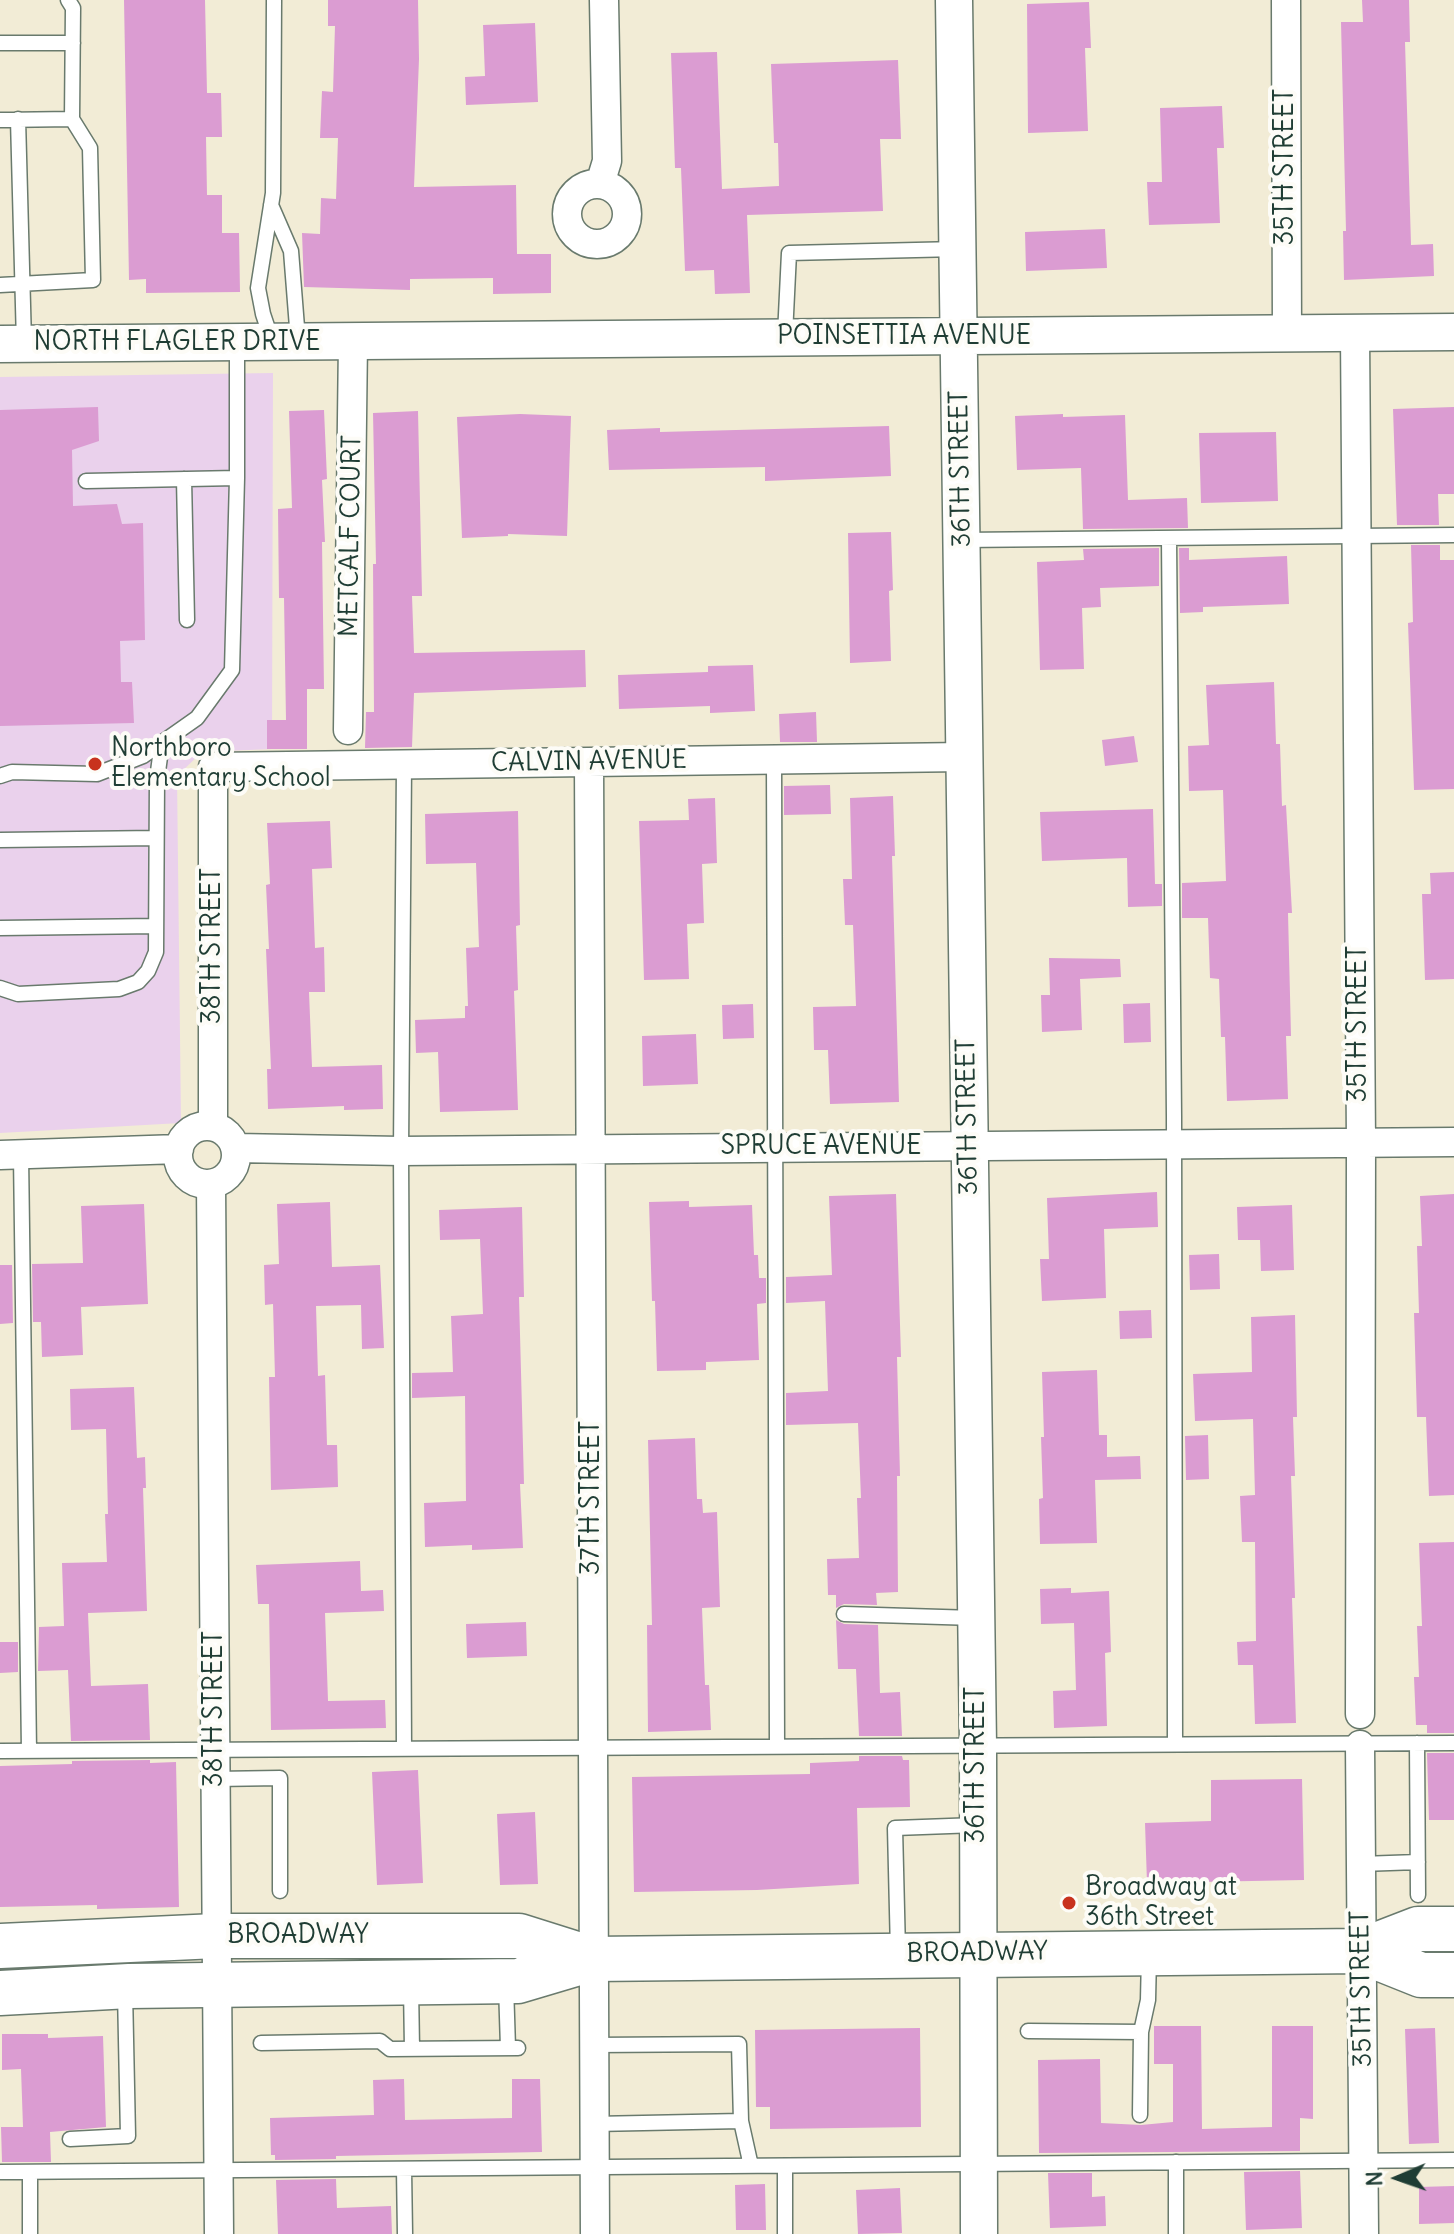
<!DOCTYPE html>
<style>
body{margin:0}
#map{position:relative;width:1454px;height:2234px;overflow:hidden;background:#f2ecd6;font-family:Delius,sans-serif}
canvas{display:block}
.north{position:absolute;left:1358px;top:2138px;width:80px;height:80px;-webkit-text-stroke:6px #fdfcf7;paint-order:stroke;rotate:268deg;font-size:22px;font-weight:700;line-height:32px;text-align:center;color:#1f3d34}
.north::after{content:'';display:block;margin:auto;width:28px;height:36px;background:#1f3d34;clip-path:polygon(50% 0,100% 100%,50% 72%,0 100%)}
</style>
<div id="map">
<canvas width="1454" height="2234"></canvas>
<div class="north">N</div>
</div>
<script>
const ctx = document.querySelector('canvas').getContext('2d');
ctx.lineJoin = 'round';
function paint(path, color) { ctx.fillStyle = color; ctx.fill(path, 'evenodd'); }
function trace(path, color, width, dash) { ctx.strokeStyle = color; ctx.lineWidth = width; ctx.lineCap = dash ? 'butt' : 'round'; ctx.setLineDash(dash || []); ctx.stroke(path); }
function drawText(font, color, halo, rows, align = 'center') {
  ctx.font = font + ' Delius,sans-serif'; ctx.lineWidth = 8; ctx.setLineDash([]); ctx.textBaseline = 'middle'; ctx.strokeStyle = halo; ctx.fillStyle = color; for (const [text, x, y, turn = 0] of rows) {
    ctx.save(); ctx.translate(x, y); ctx.rotate((+turn || 0) * Math.PI / 180); ctx.textAlign = isNaN(turn) ? turn : align; if (halo) ctx.strokeText(text, 0, 0); ctx.fillText(text, 0, 0); ctx.restore();
  }
}
paint(new Path2D(`
 M273,373L272,749L202,752L177,776L181,1123L0,1133V377Z`), '#ead1ec');
paint(new Path2D(`
 M124,0H205L207,93H221L222,137H206L207,195H222V233H239L240,292L146,293V279L129,280Z
 M328,0H418L419,59L414,187L516,185L517,254H551V293L493,294V278L410,279V290L304,287L302,233L320,234L321,198L336,199L338,138H320L322,91L333,92L335,26H328Z
 M1362,0H1409L1410,42H1405L1411,245L1433,244L1434,276L1344,280L1343,231H1346L1341,22H1363Z
 M1089,2L1091,48H1085L1088,131L1028,133L1027,4Z
 M535,23L538,102L466,105L465,77L485,76L483,25Z
 M717,52L722,189L779,186L778,143H774L771,64L898,60L901,139H880L883,211L747,215L750,293L715,294L714,270L685,271L681,168H675L671,53Z
 M1222,106L1224,148H1217L1220,223L1149,225L1147,182H1162L1160,108Z
 M1105,229L1107,268L1026,271L1025,232Z
 M98,407L99,441L72,450L73,506L117,504L122,524L143,523L145,640L120,641L121,682H132L134,723L0,726V410Z
 M1454,407V494H1438L1439,525H1397L1393,409Z
 M324,410L327,479L322,480L325,542H322L324,689H307V749H267V720H286L284,598H279L278,509L292,508L289,411Z
 M418,411L422,596H412L414,653L585,650L586,687L414,693L412,747L365,748L366,712H374L373,564H376L373,413Z
 M520,414L571,416L567,536L508,534V536L462,538L457,417Z
 M1063,414V417L1125,415L1128,500L1187,498L1188,528L1083,529L1081,468L1017,470L1015,416Z
 M889,426L891,476L765,481V467L609,470L607,430L660,428V432Z
 M1276,432L1278,501L1201,503L1199,433Z
 M891,532L893,590L889,591L891,661L850,663L848,533Z
 M1411,545H1440V560H1454V789L1414,790L1408,623L1413,622Z
 M1159,548V586L1100,588L1101,607L1082,608L1084,669L1040,670L1037,562L1084,560L1083,549Z
 M1179,548H1189V560L1287,556L1289,604L1203,607V612L1180,613Z
 M753,665L755,711L710,713V706L619,709L618,675L708,672V666Z
 M1274,682L1276,744H1280L1282,806L1286,805L1292,913H1288L1291,1036H1286L1288,1099L1227,1101L1225,1037H1221L1219,979L1210,978L1208,918H1182V883L1226,881L1223,790L1189,791L1188,746L1209,745L1206,685Z
 M816,712L817,742H780L779,714Z
 M1134,736L1138,762L1105,766L1102,740Z
 M830,785L831,814L784,815V786Z
 M893,796L895,856H892L899,1102L830,1104L828,1050H814L813,1007L856,1006L853,925H845L843,879H852L850,798Z
 M715,798L717,863L702,864L704,923L687,924L689,979L644,980L639,821L689,820L688,799Z
 M1153,809L1155,884H1162V906L1128,907L1127,858L1042,861L1040,812Z
 M518,811L520,925L516,926L518,990L514,991L518,1110L440,1112L438,1052L416,1053L415,1020L465,1018V1006H468L466,948L479,947L476,863L426,864L425,814Z
 M330,821L332,868L312,869L315,948L324,947L325,992H309L312,1067L382,1065L383,1109L344,1110V1106L268,1109L267,1069H271L266,949H269L266,885L270,884L267,823Z
 M1454,872V979L1425,980L1422,894H1431L1430,873Z
 M1049,958L1120,959L1121,977L1080,979L1082,1030L1042,1032L1041,995H1050Z
 M1150,1003L1151,1042L1124,1043L1123,1004Z
 M753,1004L754,1038L723,1039L722,1005Z
 M696,1034L698,1084L643,1086L642,1036Z
 M1157,1192L1158,1227L1104,1229L1106,1298L1042,1301L1040,1259H1049L1047,1198Z
 M896,1194L901,1357H897L900,1476H897L898,1592L876,1593L877,1605L844,1604L836,1608V1595H828L827,1559L859,1558L857,1498H861L858,1423L786,1425V1393L828,1391L825,1301L786,1303V1277L832,1275L829,1196Z
 M1454,1194V1495L1429,1496L1426,1417H1417L1414,1313H1419L1417,1246H1422L1420,1196Z
 M689,1201V1207L752,1205L754,1255H758L759,1278H766V1303L757,1304L759,1360L706,1362V1370L657,1371L655,1301H652L649,1202Z
 M330,1202L332,1267L380,1265L384,1348L362,1349L361,1305L316,1306L318,1376L325,1375L327,1445H337L338,1487L271,1490L269,1377H275L273,1304L265,1305L264,1265L279,1264L277,1204Z
 M144,1204L148,1304L81,1307L83,1355L42,1357L41,1322H33L32,1264L83,1263L81,1206Z
 M1292,1205L1294,1270L1261,1271L1260,1240H1238L1237,1207Z
 M522,1207L524,1297H519L524,1484H520L523,1548L472,1550V1545L425,1547L424,1503L466,1501L465,1396L412,1398V1373L453,1372L451,1316L483,1314L480,1239L440,1240L439,1210Z
 M1219,1254L1220,1289L1190,1290L1189,1255Z
 M0,1265H12L13,1323L0,1324Z
 M1151,1310L1152,1338L1120,1339L1119,1311Z
 M1295,1315L1297,1417H1293L1295,1476H1291L1295,1598H1292L1296,1723L1255,1724L1253,1665H1238L1237,1642L1256,1641L1255,1542H1242L1240,1496L1255,1495L1253,1419L1195,1421L1193,1374L1252,1372L1251,1317Z
 M1097,1370L1099,1435H1107V1457L1140,1456L1141,1479L1095,1480L1097,1543L1040,1544L1039,1499L1043,1498L1041,1437H1044L1042,1372Z
 M134,1387L137,1458L145,1457L146,1488H143L147,1611L88,1613L91,1686L148,1684L150,1740L71,1741L68,1670L38,1671L39,1627L64,1626L62,1563L107,1562L105,1514H108L106,1429L71,1430L70,1389Z
 M1208,1435L1209,1479L1186,1480L1185,1436Z
 M695,1438L697,1499H702L703,1513L717,1512L720,1607L702,1608L705,1685H709L711,1730L648,1732L647,1625H652L648,1440Z
 M1454,1542V1733H1427V1725H1416L1414,1677H1419L1417,1626H1422L1419,1543Z
 M360,1561L361,1591L383,1590L384,1611L325,1613L328,1701L385,1700L386,1728L271,1730L269,1604H258L256,1565Z
 M1071,1588V1593L1109,1591L1111,1652L1105,1653L1107,1726L1054,1728L1053,1691L1076,1690L1074,1623L1041,1624L1040,1589Z
 M836,1620L844,1624L878,1625L880,1693L900,1692L902,1736H859L856,1669H838Z
 M526,1622L527,1656L467,1658L466,1624Z
 M0,1642H18V1672L0,1673Z
 M1427,1753H1454V1820H1429Z
 M859,1756H902L903,1760H909L910,1807L857,1808L859,1884L757,1890L634,1892L632,1777L810,1774V1763L859,1761Z
 M150,1760V1763L176,1762L179,1907L97,1909V1905L0,1907V1766L72,1764V1761Z
 M418,1770L423,1883L377,1885L372,1772Z
 M1302,1779L1304,1880L1147,1883L1145,1823L1211,1821V1780Z
 M535,1812L538,1884L500,1885L497,1814Z
 M1154,2026H1201L1202,2129L1272,2127V2026H1313V2119L1300,2118V2151L1039,2153L1038,2060L1100,2059L1101,2123L1141,2125L1173,2122V2064H1154Z
 M920,2028L921,2127L770,2129V2107H756L755,2030Z
 M1435,2028L1439,2143L1409,2144L1405,2029Z
 M2,2034H48V2038L103,2036L106,2127L50,2132L51,2162H2L1,2127H23L21,2069L2,2070Z
 M404,2079L405,2120L512,2118V2079H540L542,2152L336,2156V2159L275,2160V2155H271L270,2118L374,2115L373,2080Z
 M1300,2171L1302,2228L1246,2230L1244,2172Z
 M1048,2173H1092V2197L1105,2196L1106,2226L1050,2228Z
 M336,2179L337,2208L391,2206L392,2234H278L276,2180Z
 M765,2184L766,2230H736L735,2185Z
 M1454,2186V2223L1419,2224V2187Z
 M900,2188L902,2233L858,2234L856,2190Z`), '#db9cd2');
const service = new Path2D(`
 M0,43H73
 M18,119L24,343
 M0,120L72,119L73,8L68,0
 M271,205L291,251L298,340
 M0,285L93,280L90,148L72,119
 M785,335L789,253L958,249
 M272,341L263,314L258,288L273,193L274,0
 M184,479L187,620
 M86,481L237,478V342
 M1169,538L1174,1116L1175,1744
 M962,540L1454,535
 M774,760L777,1746
 M404,765L401,1151L404,1749
 M0,776L12,772L97,774L143,756L197,718L232,670L237,478
 M0,840L156,838
 M0,928L156,926
 M0,988L18,994L119,989L138,982L148,971L156,952L157,779L162,742
 M21,1155L29,1751
 M844,1614L975,1618
 M1417,1743L1418,1895
 M0,1751L1454,1743
 M215,1779L280,1778V1891
 M1361,1864L1418,1862
 M898,1952L895,1828L977,1825
 M506,1985L508,2048
 M411,1986L412,2049
 M1028,2031L1141,2032
 M261,2043L380,2041L390,2049L518,2048
 M593,2045L739,2044L741,2121L594,2124
 M1140,2115L1141,2032L1148,2000L1149,1956
 M741,2121L751,2166
 M70,2139L128,2136L125,1991
 M1176,2162V2234
 M785,2166V2234
 M404,2169L405,2234
 M0,2172L1454,2160
 M30,2172V2234`);
const minor = new Path2D(`
 M1286,0L1287,334
 M600,184L607,161L604,0
 M567 214a30 30 0 1 1 60 0a30 30 0 1 1-60 0Z
 M1355,333L1361,1143L1360,1714
 M348,730L353,341
 M589,762L595,2234
 M178 1155a29 29 0 1 1 58 0a29 29 0 1 1-58 0Z
 M213,1126V767L964,757
 M236,1148L401,1151L1454,1142
 M0,1155L179,1149
 M211,1184L219,2234
 M1360,1745L1364,2234`);
const tertiary = new Path2D(`
 M954,0L978,1744L979,2234
 M0,344L1454,332`);
const primary = new Path2D(`
 M0,1946L216,1936H519L592,1959
 M1361,1951L1421,1975H1454
 M0,1993L129,1986L518,1981L592,1959L1361,1951L1418,1929H1454`);
trace(service, '#697a6d', 17);
trace(minor, '#697a6d', 31);
trace(tertiary, '#697a6d', 39);
trace(primary, '#697a6d', 47);
trace(service, '#fff', 14);
trace(minor, '#fff', 28);
trace(tertiary, '#fff', 36);
trace(primary, '#fff', 44);
for (const [x, y, r, color] of [
 [95,764,8,"#c8321e"],
 [1069,1903,8,"#c8321e"]
]) { const dot = new Path2D(); dot.arc(x, y, r, 0, 2 * Math.PI); ctx.fillStyle = color; ctx.fill(dot); trace(dot, '#fdfcf7', 3); }
drawText('26px', '#1f3d34', '#fdfcf7', [
 ["35TH STREET",1286,167,-90],
 ["POINSETTIA AVENUE",904,337],
 ["NORTH FLAGLER DRIVE",177,343],
 ["36TH STREET",961,469,-91],
 ["METCALF COURT",351,536,-89],
 ["CALVIN AVENUE",589,762,-1],
 ["38TH STREET",213,946,-90],
 ["35TH STREET",1359,1024,-90],
 ["36TH STREET",968,1117,-91],
 ["SPRUCE AVENUE",821,1147],
 ["37TH STREET",592,1498,-90],
 ["38TH STREET",215,1709,-90],
 ["36TH STREET",977,1765,-90],
 ["BROADWAY",298,1936],
 ["BROADWAY",977,1953,-1],
 ["35TH STREET",1362,1989,-91]
]);
drawText('26px', '#1f3d34', '#fdfcf7', [
 ["Northboro",111,749],
 ["Elementary School",111,779],
 ["Broadway at",1085,1888],
 ["36th Street",1085,1918]
], 'left');
</script>
